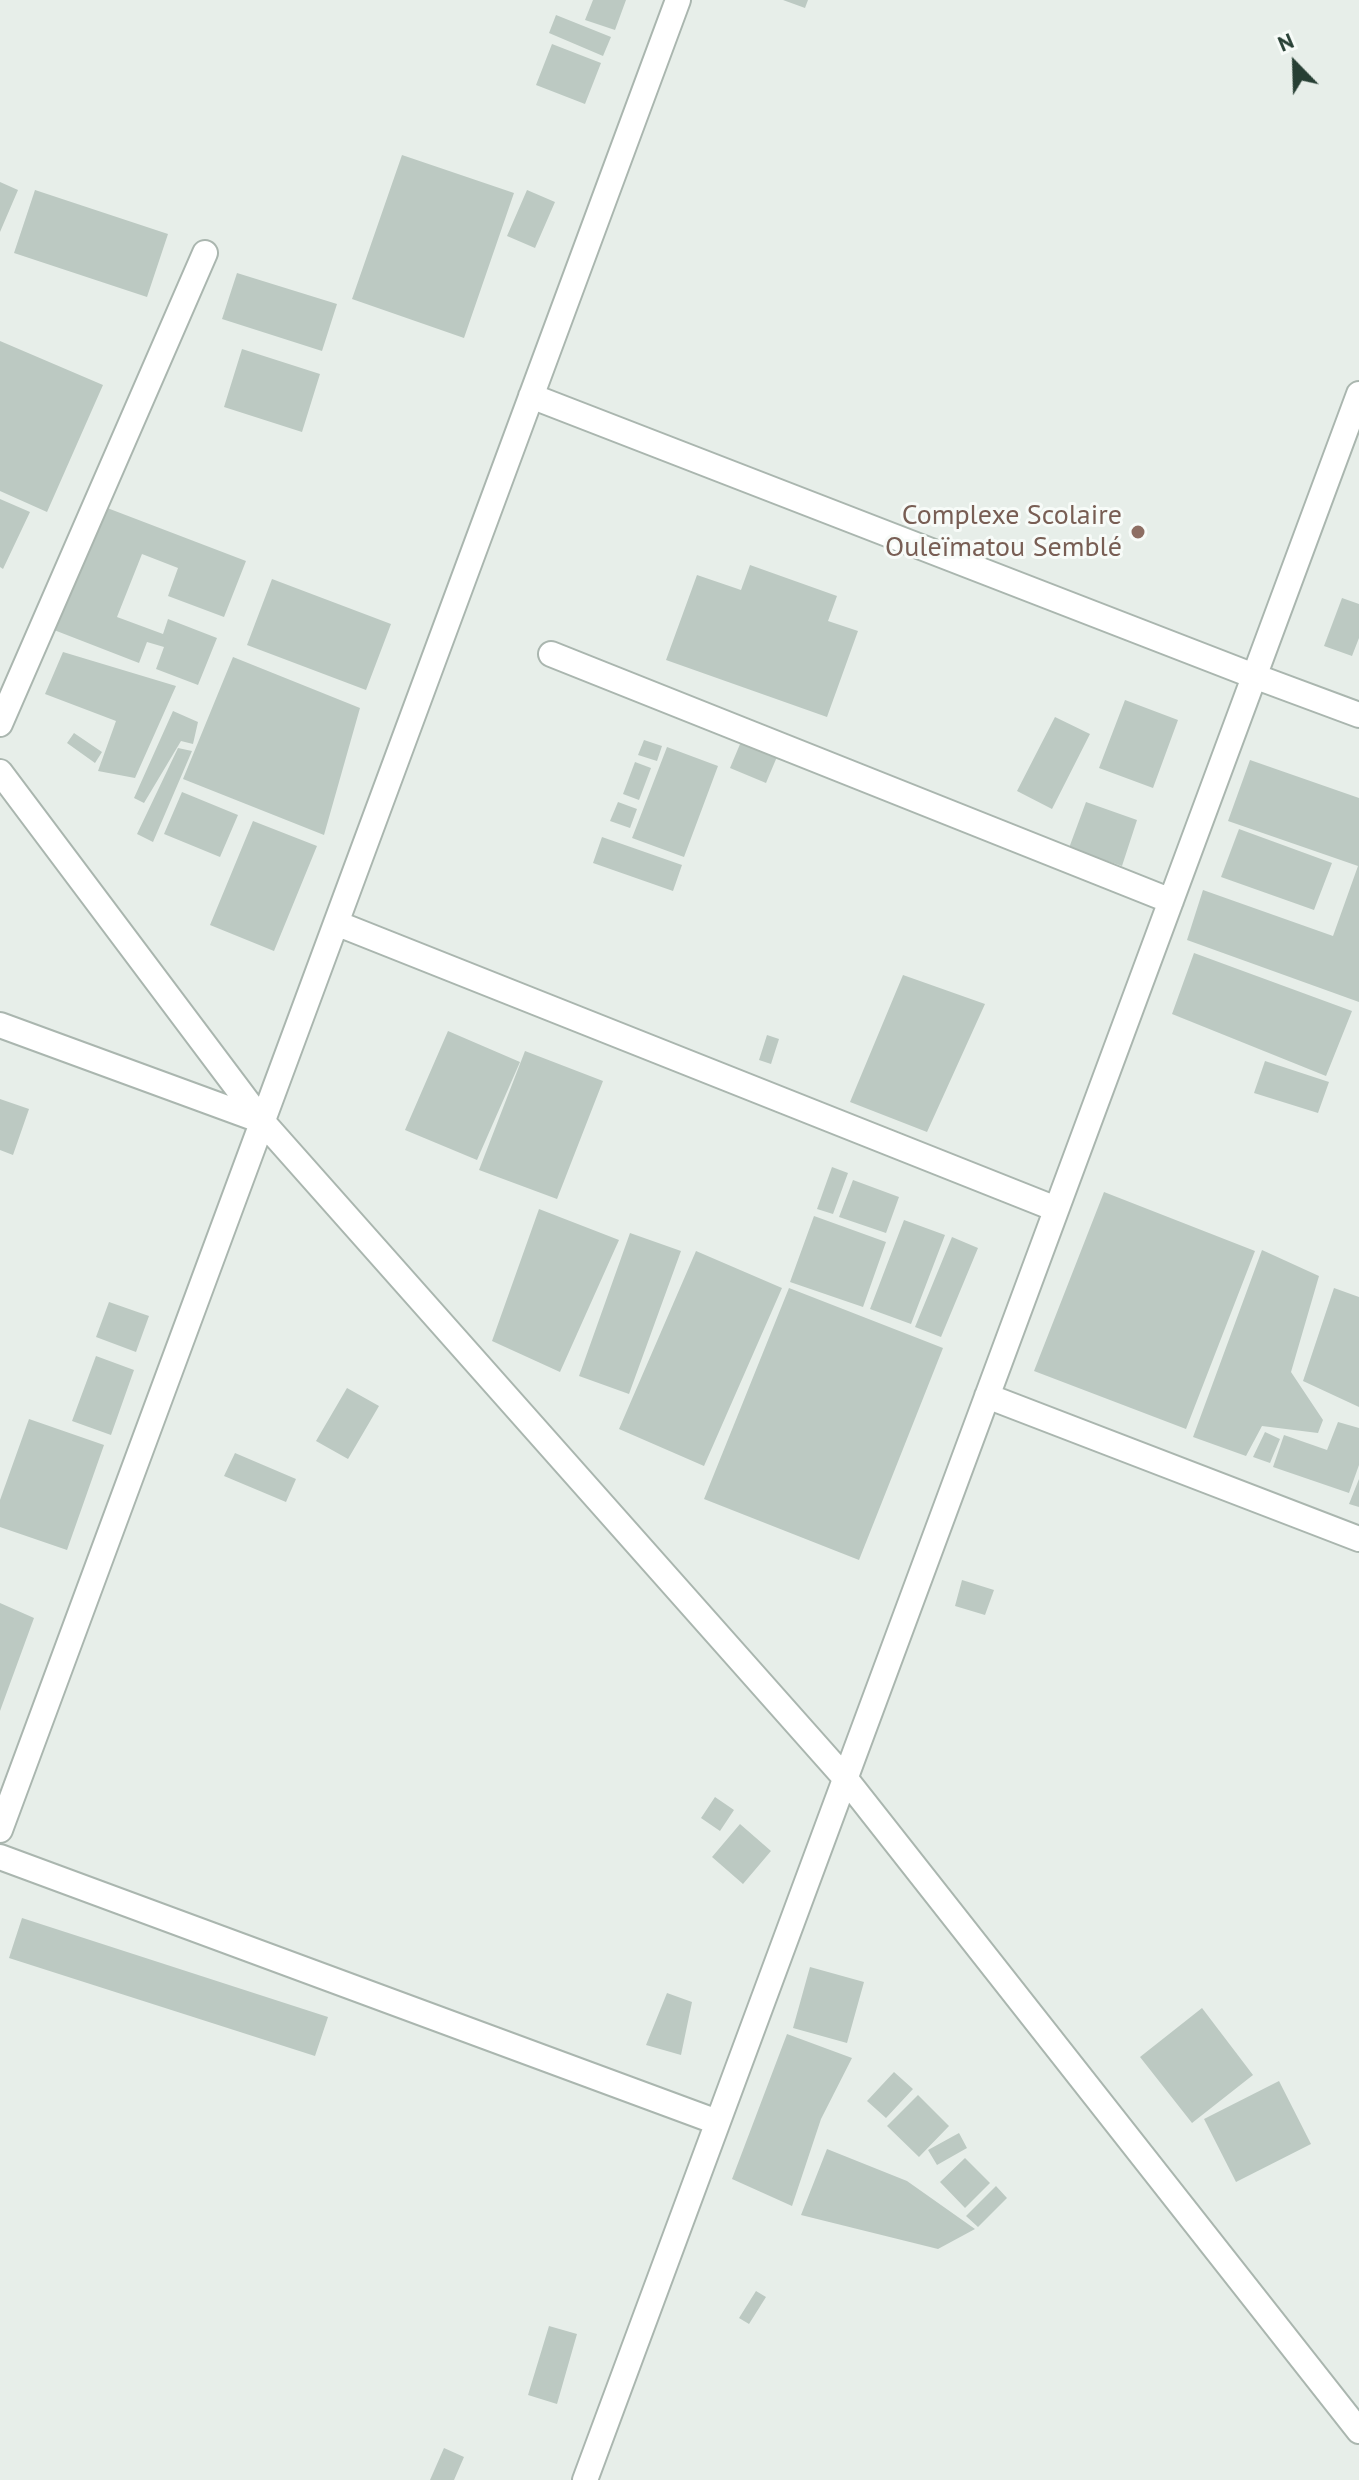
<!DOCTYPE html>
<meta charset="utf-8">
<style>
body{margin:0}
#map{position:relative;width:1359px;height:2480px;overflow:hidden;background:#e7eee9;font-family:"PT Sans",sans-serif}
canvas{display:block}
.north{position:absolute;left:1255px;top:24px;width:80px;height:80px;-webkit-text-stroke:6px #f7fbf8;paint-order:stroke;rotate:337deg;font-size:22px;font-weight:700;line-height:32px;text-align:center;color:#273f34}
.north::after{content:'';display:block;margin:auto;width:28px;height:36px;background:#273f34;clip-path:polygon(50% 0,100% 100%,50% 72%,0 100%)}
</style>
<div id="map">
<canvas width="1359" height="2480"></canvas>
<div class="north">N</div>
</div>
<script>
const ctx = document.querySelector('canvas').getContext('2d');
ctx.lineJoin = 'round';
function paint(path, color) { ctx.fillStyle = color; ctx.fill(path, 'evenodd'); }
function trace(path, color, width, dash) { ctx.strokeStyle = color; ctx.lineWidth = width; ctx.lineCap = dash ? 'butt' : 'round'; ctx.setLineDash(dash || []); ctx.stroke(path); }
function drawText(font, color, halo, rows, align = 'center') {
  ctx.font = font + ' "PT Sans",sans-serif'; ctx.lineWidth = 6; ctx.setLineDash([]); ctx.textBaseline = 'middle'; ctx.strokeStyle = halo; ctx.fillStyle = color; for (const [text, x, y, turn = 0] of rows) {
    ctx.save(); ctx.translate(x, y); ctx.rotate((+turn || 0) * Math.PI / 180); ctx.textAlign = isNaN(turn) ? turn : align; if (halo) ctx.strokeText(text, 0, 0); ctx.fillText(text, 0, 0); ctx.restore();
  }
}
paint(new Path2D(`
 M593,0H626L615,30L585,20Z
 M783,0H808L805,8Z
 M556,15L611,37L603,56L549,33Z
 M552,44L601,63L585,104L536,85Z
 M402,155L514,193L464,338L352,299Z
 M0,182L18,190L0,232Z
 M35,190L168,234L147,297L14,253Z
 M527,190L555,202L535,248L507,236Z
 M237,273L337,304L322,351L222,319Z
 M0,341L103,385L47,512L0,491Z
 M242,349L320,374L302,432L224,407Z
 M0,499L30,512L3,569L0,567Z
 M102,506L246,561L224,617L168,596L178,568L142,554L117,617L163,634L168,619L217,638L198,685L156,669L164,647L147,642L139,663L54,630Z
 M750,565L837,596L828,621L858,631L827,717L666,660L697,575L741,590Z
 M272,579L391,624L366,690L247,645Z
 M1342,598L1359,604V638L1352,656L1324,646Z
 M63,652L176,686L135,778L98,771L116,721L45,694Z
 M233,657L360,708L324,835L183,779Z
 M1125,700L1178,720L1153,788L1099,768Z
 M173,711L198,722L193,744L181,741L144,803L134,798Z
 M1055,717L1090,734L1052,809L1017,791Z
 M74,733L102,752L95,763L67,743Z
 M743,737L779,752L766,783L730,768Z
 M644,740L662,746L657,761L638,755Z
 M667,747L718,766L684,857L632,838Z
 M178,748L192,751L153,842L137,834Z
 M1250,760L1359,798V1002L1187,940L1203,890L1333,936L1358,866L1228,821Z
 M635,762L651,768L639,800L623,794Z
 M182,792L238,815L220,857L164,834Z
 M618,802L637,809L630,828L610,821Z
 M1086,802L1137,820L1122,866L1069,848Z
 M253,821L317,846L274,951L210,925Z
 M1239,829L1332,863L1314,910L1221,877Z
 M602,837L682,865L673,891L593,863Z
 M1194,953L1352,1011L1326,1076L1172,1014Z
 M903,975L985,1004L927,1132L850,1102Z
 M448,1031L520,1062L477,1160L405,1130Z
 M767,1035L779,1039L771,1064L759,1060Z
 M525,1051L603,1081L557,1199L479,1170Z
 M1265,1061L1329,1082L1318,1113L1254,1093Z
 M0,1099L29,1109L13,1155L0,1150Z
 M832,1167L848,1173L833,1214L817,1209Z
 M853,1180L899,1197L886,1233L839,1217Z
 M1104,1192L1255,1251L1186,1429L1034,1371Z
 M539,1209L619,1240L560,1372L492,1341Z
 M814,1216L886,1242L863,1307L790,1282Z
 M904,1220L945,1235L911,1324L870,1309Z
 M630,1233L681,1251L629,1394L579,1376Z
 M952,1237L978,1248L941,1337L915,1327Z
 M1262,1250L1319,1276L1291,1372L1323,1420L1318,1433L1262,1426L1246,1456L1193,1437Z
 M696,1251L782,1288L704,1466L619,1429Z
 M789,1288L943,1348L859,1560L704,1499Z
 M1334,1288L1359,1297V1407L1303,1381Z
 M109,1302L149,1316L136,1352L96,1337Z
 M96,1356L134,1370L111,1435L72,1421Z
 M347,1388L379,1406L348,1459L316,1441Z
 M29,1419L104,1445L67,1550L0,1527V1500Z
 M1338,1422L1359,1428V1465L1349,1493L1273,1467L1284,1435L1327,1450Z
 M1265,1432L1280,1439L1270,1463L1253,1457Z
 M235,1453L296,1479L286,1502L224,1476Z
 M1359,1479V1507L1349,1504Z
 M962,1580L994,1590L985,1615L955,1606Z
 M0,1603L34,1618L0,1711Z
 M715,1797L734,1810L720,1831L701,1818Z
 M740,1824L771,1851L743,1884L712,1857Z
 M22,1918L328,2017L315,2056L9,1958Z
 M810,1967L864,1982L847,2043L793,2028Z
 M667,1993L692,2002L681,2055L646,2045Z
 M1202,2008L1253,2075L1192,2123L1140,2057Z
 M787,2034L852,2058L821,2119L792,2206L732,2179Z
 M894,2072L913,2089L886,2118L867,2101Z
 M1279,2081L1311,2144L1236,2182L1204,2119Z
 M918,2095L949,2126L919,2157L887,2126Z
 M959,2133L967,2148L937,2165L928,2150Z
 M827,2149L907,2181L975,2229L938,2249L801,2215Z
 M965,2158L990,2183L965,2208L940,2182Z
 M996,2186L1007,2198L978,2227L966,2216Z
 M756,2291L766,2297L749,2324L739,2318Z
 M549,2326L577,2334L557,2404L528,2395Z
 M444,2448L464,2457L454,2480H430Z`), '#bcc9c2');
const minor = new Path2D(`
 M531,396L1254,676L1359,715
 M551,654L1171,901
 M0,724L205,253
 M0,772L262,1121L845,1778L1359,2431
 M336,923L1056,1209
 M0,1025L262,1121
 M987,1396L1359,1539
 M0,1830L678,0
 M0,1857L717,2122
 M585,2480L1359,394`);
trace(minor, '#aab6af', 28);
trace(minor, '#fff', 24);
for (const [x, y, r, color] of [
 [1138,532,8,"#8d6e63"]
]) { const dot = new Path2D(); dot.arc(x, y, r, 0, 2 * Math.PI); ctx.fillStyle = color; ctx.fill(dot); trace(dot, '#f7fbf8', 3); }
drawText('28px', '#785e54', '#f7fbf8', [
 ["Complexe Scolaire",1122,516],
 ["Ouleïmatou Semblé",1122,548]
], 'right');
</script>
